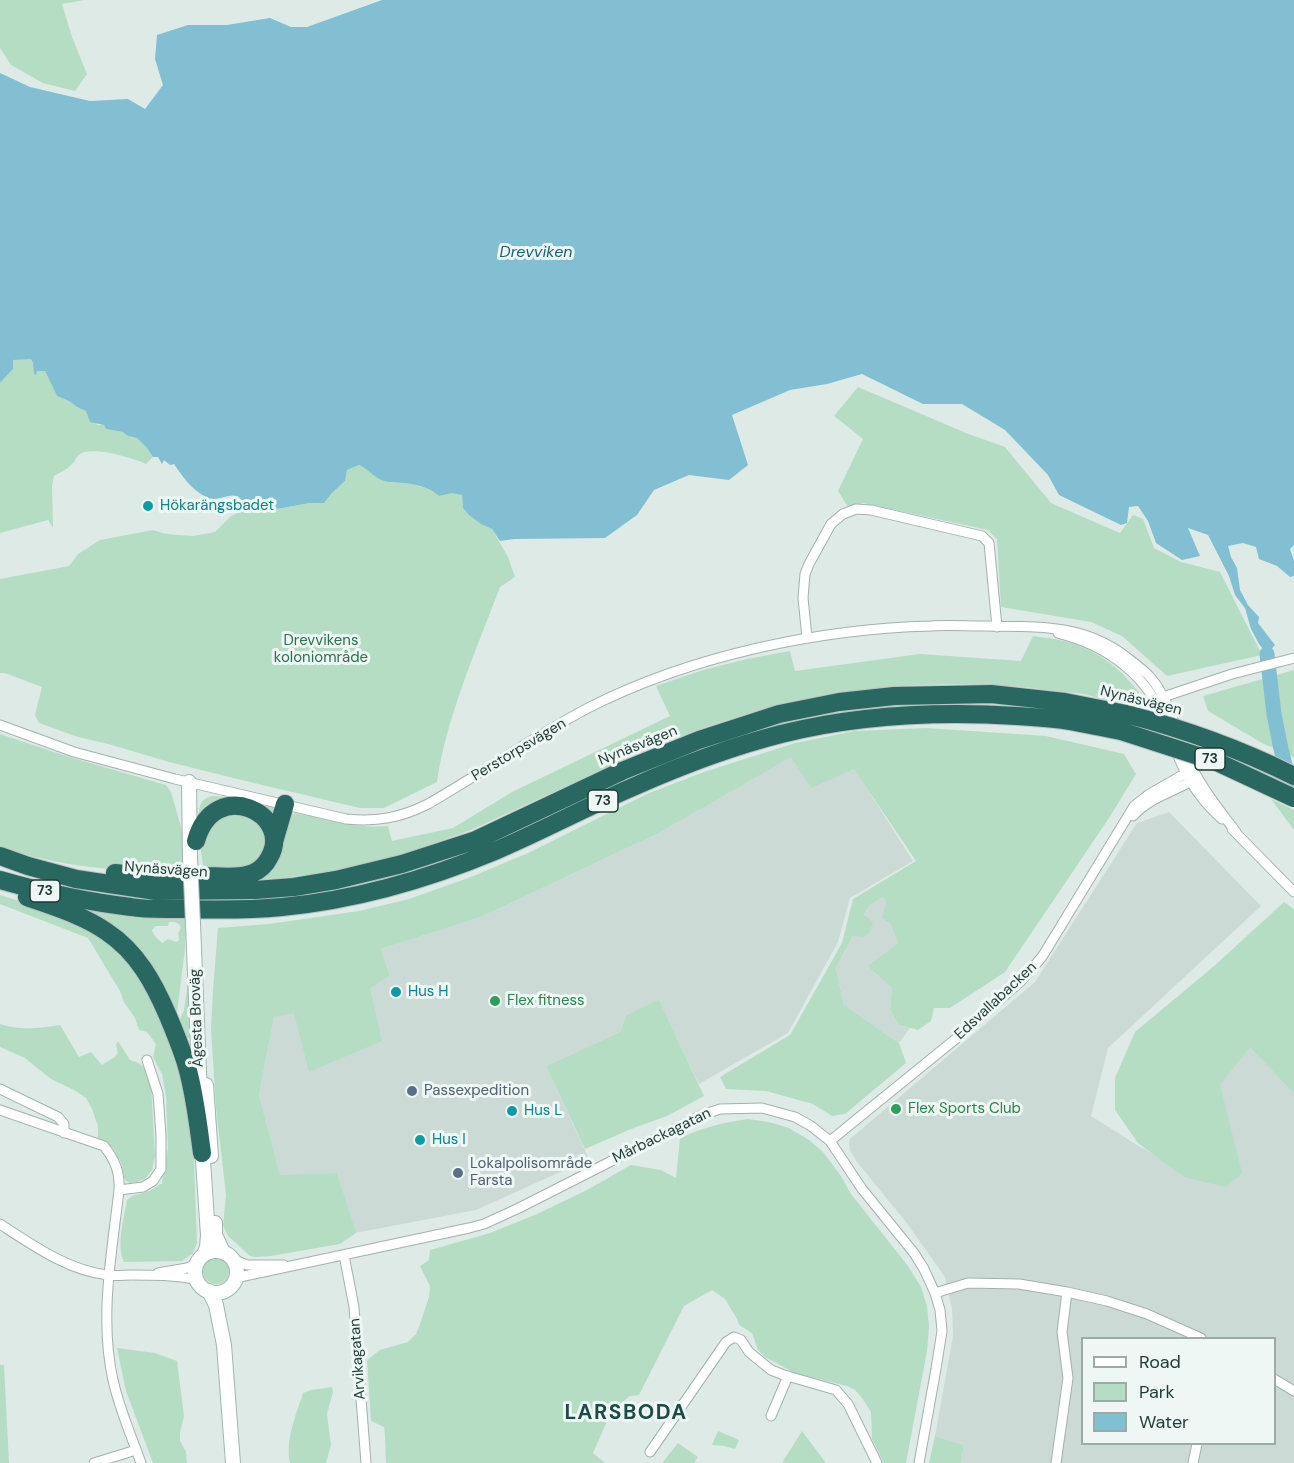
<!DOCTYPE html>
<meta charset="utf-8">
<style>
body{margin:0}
#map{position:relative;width:1294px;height:1463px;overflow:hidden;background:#deeae6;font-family:"DM Sans",sans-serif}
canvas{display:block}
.legend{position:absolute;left:1081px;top:1337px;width:195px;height:108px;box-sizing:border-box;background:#eef7f3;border:2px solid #9baca7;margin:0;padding:8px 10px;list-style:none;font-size:18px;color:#1e3b36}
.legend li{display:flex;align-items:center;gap:12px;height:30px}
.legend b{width:30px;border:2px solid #9baca7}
</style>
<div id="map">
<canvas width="1294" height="1463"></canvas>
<ul class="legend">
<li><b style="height:8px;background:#fff"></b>Road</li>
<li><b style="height:16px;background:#b5ddc4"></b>Park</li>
<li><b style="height:16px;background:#82bfd3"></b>Water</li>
</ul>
</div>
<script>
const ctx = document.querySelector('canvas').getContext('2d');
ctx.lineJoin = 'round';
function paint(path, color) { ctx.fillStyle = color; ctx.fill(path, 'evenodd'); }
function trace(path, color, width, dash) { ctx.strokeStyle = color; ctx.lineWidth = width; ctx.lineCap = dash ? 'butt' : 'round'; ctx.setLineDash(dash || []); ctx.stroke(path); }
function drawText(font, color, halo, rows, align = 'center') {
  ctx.font = font + ' "DM Sans",sans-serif'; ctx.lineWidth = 6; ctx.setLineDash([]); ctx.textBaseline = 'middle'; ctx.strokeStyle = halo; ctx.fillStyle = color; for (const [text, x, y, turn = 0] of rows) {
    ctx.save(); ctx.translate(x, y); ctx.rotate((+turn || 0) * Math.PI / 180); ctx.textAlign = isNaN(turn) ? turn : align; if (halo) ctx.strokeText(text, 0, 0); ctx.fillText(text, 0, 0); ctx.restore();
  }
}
paint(new Path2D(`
 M791,756L854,768L913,861L850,898L838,942L788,1033L699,1084L659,1001L626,1015L620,1032L546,1066L589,1159L476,1210L355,1233L337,1173L280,1176L259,1095L274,1017L370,987L390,976L381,949L481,917L659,833Z
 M1169,812L1261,906L1108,1048L1091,1116L1137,1145L1199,1179L1219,1084L1251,1044L1294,1091V1463H961L964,1445L935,1436L953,1336L952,1309L945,1277L906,1222L857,1162L850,1150L849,1144L850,1139L1035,982L1137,823ZM1082,1338H1274V1444H1082Z
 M883,897L886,903L883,918L890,924L898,943L867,966L892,988L890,1010L899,1025L910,1028L899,1043L844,1005L836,968L870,905Z`), '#ccdad5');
paint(new Path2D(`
 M0,0H85L62,4L72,37L87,74L75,91L43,83L11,65L0,48Z
 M21,359H31L37,371H45L57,396L69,401L77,407L87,411L98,425H104L106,429L123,432L131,437L137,438L147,448L153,457L146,464C133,458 90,445 79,455C76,457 75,461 73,463C68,469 61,472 54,476L52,486L53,528L48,520L0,533V383L13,369V360Z
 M858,387L966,433L1005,447L1051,503L1120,533L1133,515L1143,519L1154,548L1181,562L1220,572L1262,655L1167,676L1122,636L1091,622L1001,607L997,539L988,530L863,503L848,507L838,491L863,439L834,416Z
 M359,465C366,468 372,475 379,479C386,483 395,482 403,483C416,484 429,487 439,496L452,492L462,495L463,508L481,524L492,529L508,557L515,577L500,587C477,648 446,718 437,782L384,808H360L237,779L169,762L112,745L75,736L39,723L35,715L42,687L5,673H0V579L69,566L78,554L100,540L153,530L166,534L193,536L215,532L230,517L244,509L260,506L271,510L310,503H324L332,493L345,481L347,470Z
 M1033,636C1046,638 1059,639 1071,643C1104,653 1132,678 1149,708L1123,704L1083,694L1023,687L969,684L917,685L862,690L815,698L765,708L706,727L652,747L471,830L412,851L367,865L326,873L246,882L291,815L295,813C326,819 356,829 388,826L392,841L453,828L512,792L670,716L656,686L703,670L747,659L790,651L795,671L920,654L1021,661Z
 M1294,670V757L1262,743L1208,711L1203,696Z
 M926,728L1046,736L1124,754L1136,774L1109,818L1005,972L950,1008H934L931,1021L918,1030L899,1025L890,1010L892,988L867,966L898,943L890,924L882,918L886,903L883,897L870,905L864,915L873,922L870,931L864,937L853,936L836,968L844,1005L899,1043L906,1063L845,1114L832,1116L813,1104L766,1091L726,1089L720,1077L790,1035L842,943L853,899L916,861L854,769L811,788L791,757L659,833L481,917L381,949L390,976L370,988L382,1041L309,1072L294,1013L274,1017L259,1095L280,1175L337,1173L356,1233L340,1244L271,1256L256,1257L250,1256L228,1236L223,1225L226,1195L216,1108L211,1029L213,990L218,928L269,924L359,911L409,899L471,877L528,853L649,793L704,772L795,743L855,731Z
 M0,734L66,756L166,785L171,792L183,834V872C119,872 61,867 0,847Z
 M213,796L228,797L273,807L277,811L276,827L261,808L198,820C200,807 198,799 213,796Z
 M1271,799L1294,810V830Z
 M248,811L271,836L257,866L204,872L201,852V839L212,820Z
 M0,895L45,909L107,935L152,990L192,1107L197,1243L193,1253L182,1261L124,1262C116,1245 124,1218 127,1200L132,1196L150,1191L162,1183L168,1148L166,1096L162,1074L153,1057L156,1044L147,1032L139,1030L135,1018L124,1002L120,991L88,938L0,904Z
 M52,901L149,917L186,918L185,949L176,1020L153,972ZM169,922C175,922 179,922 181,928L178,933L179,940L177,942L168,939L162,943L154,935L152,930L156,926H168Z
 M1284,902L1294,909V1093L1250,1047L1220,1085L1242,1173L1226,1187L1184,1177L1138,1143L1115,1110V1078L1135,1032L1213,967Z
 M191,960L192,1038H187L182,1035L178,1025L184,1010Z
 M659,1000L704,1096L667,1116L631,1129L585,1149L546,1066L620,1032L626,1015Z
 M0,1024C20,1031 40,1028 60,1025L79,1057L91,1052L102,1065L115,1057L118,1053L116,1045L118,1041L130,1060L139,1063L145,1069L151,1083L155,1156L152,1170L145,1179L137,1182L130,1183L126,1181L123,1175L122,1165L114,1149L98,1138V1126L92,1109L86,1098L74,1090L51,1079L25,1058L0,1047Z
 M748,1119L769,1122L789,1128L809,1140L823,1152L841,1176L851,1194L908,1266L921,1287L927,1306L929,1327L927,1351L906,1463H884L872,1439L871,1412L862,1398L855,1390L847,1386L794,1373L780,1365L765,1357L758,1350L752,1333L739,1325L737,1319L725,1299L712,1290L684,1306L639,1395L630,1396L612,1410L593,1453L605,1463H386C385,1451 386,1439 384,1427L371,1421L367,1360L380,1350L408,1342L416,1334L419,1327L429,1297L430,1286L420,1266L429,1260L430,1250L490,1233L537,1214L587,1190L631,1165L661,1170L676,1178L680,1138C704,1127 722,1123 748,1119Z
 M203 1271a13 13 0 1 1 26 0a13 13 0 1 1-26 0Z
 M117,1348L155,1353L177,1361L184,1416L180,1433V1441L186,1452L187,1463H153L126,1391Z
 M0,1365H4L9,1463H0Z
 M332,1387L333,1392L327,1414L331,1445L326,1463H290C285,1440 296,1415 303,1393L311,1390Z
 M718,1431L739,1440L735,1449L724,1446L712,1445Z
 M802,1431L826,1463H782Z
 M935,1436L964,1445L961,1463H929Z
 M678,1443L698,1457L694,1463H662Z`), '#b5ddc4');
paint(new Path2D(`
 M382,0H1294V545L1290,549L1294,561V576L1290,577L1277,566L1259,559L1256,547L1243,543L1228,546L1231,557L1237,568L1240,590L1248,605L1259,617L1258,623L1275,645L1267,654L1259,644L1251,629L1245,608L1235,595L1229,576L1208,535L1188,528L1200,556L1182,560L1156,543L1148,521L1138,506L1129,507L1127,523L1121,525L1059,495L1048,475L1005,430L962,404H923L862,374L827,384L790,390L732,415L748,465L729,480L689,475L654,490L637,515L605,538L514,539L500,541L492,529L481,524L469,515L463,508L462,495L452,493L439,496C429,487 416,484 403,483C395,482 386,483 379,479C372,475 366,468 359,465L347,470L345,481L332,493L324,503H310L271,510L260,506L244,509C240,482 221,505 206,497C192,490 182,476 174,464L170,465L164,460L162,464L158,457H153L147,448L137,438L128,436L123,432L106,429L104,425L90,422L86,411L77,407L69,401L57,396L45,371H37L36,375L34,374L33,363L31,359L13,360V369L0,383V73L30,87L90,101L128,99L145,109L163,85L155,59L157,35L188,25H227L270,18L291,27H307Z`), '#82bfd3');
trace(new Path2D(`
 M1267,654L1274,714L1281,749L1289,781`), '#82bfd3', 15);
const street = new Path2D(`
 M1058,633C1067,636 1076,638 1085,642C1106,650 1130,667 1144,685C1155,698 1161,714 1167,730C1182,766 1191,792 1222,819
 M807,638L803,598L805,574L809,564L831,524L843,514L856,509L871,510L982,536L989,543L997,627
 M1160,698L1232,674L1294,658
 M0,725L74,752L175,779L346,819C377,822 400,818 428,804C482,773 533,737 588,708C690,656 817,629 931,626C948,625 966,626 983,626C1038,627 1084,623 1129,659C1137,665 1145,671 1151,678C1171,702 1179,741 1193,769C1204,792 1221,812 1236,832
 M1133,816C1150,797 1174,792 1195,779
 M1232,829L1294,892
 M0,1089L58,1117L64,1124V1133
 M0,1110L104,1146C115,1160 120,1172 119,1190C112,1252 99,1318 113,1380C119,1408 131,1435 141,1463
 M830,1141L958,1037L1020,982L1042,957L1134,806L1148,795L1193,769
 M119,1190L143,1187L153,1181L161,1169V1135L158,1094L147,1060
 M0,1224C32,1245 69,1271 108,1275C116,1276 124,1275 132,1275C152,1275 176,1275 197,1280
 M344,1255L354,1307L366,1463
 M231,1258L247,1265H284
 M158,1273L187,1268L196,1264
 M235,1278L469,1228L484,1224L519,1208L702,1115L720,1109L762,1108L795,1117L811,1126L830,1141L862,1189L914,1253L924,1269L935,1293L940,1310L942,1331L936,1369L919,1463
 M935,1293L968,1283L1019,1284L1067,1292L1107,1301L1147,1314L1201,1338
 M1274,1379L1294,1391
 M771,1416L788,1376
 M650,1452L726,1342L734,1337L741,1340L749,1352L771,1370L784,1375L836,1390L848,1404L877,1463
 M94,1463L136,1450
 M1056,1463L1068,1378L1062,1332L1067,1292
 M1193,1463L1197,1444`);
const secondary = new Path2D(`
 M189,782L190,859
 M193,924L200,1097
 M206,1085L211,1156
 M202,1146L208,1235L207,1248L204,1254
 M215,1223V1235L223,1252
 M195 1272a21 21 0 1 1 42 0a21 21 0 1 1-42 0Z
 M209,1291L216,1305L224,1345L233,1463`);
const highway = new Path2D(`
 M274,842L285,804
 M0,856L28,866L76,879L156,891L255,890L294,887L336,880L402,864L476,840L622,771L699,740L779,714L839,702L894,696L991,694L1065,702L1126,714
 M115,873C144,876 173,876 202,876C218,876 238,879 253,873C260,870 266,864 269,858C295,814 214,775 196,841
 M0,880C42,892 87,902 131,907C148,910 166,909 183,909C216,910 249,910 282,907C355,900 428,879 495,851C542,831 586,807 633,787C680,766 730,747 781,734C858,715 938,711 1017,716C1033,717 1049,718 1064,720C1083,723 1102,727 1121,731
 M27,897C54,907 83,915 107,932C137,952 154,983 168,1016C175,1033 182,1049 187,1067C195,1095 198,1124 202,1153`);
trace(street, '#a1b2ae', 11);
trace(secondary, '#9cb7b0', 16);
trace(highway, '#bcc4c3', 20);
trace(street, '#fff', 9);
trace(secondary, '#fff', 14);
trace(highway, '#296861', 18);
const secondaryBridge = new Path2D(`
 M190,859L193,924`);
const highwayBridge = new Path2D(`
 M1126,714C1184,729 1240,749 1294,776
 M1121,731L1217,762L1294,798`);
trace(secondaryBridge, '#9cb7b0', 16, []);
trace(highwayBridge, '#bcc4c3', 20, []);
trace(secondaryBridge, '#fff', 14);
trace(highwayBridge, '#296861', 18);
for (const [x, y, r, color] of [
 [148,506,6,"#0f9aa8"],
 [396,992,6,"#0f9aa8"],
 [495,1001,6,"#2e9e5b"],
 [412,1091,6,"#5c6f8a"],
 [896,1109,6,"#2e9e5b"],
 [512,1111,6,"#0f9aa8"],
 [420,1140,6,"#0f9aa8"],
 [458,1173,6,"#5c6f8a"]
]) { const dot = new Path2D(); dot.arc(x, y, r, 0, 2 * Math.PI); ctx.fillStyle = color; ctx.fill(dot); trace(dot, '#eef7f3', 2); }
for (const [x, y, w] of [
 [1210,759,30],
 [603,801,30],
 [45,891,30]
]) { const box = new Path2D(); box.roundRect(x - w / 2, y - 11, w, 22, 4.5); ctx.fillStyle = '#eef7f3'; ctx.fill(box); trace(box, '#1e3b36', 1.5); }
drawText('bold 14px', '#1e3b36', null, [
 ["73",1210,759],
 ["73",603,801],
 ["73",45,891]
]);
drawText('15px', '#0d838f', '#eef7f3', [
 ["Hökarängsbadet",160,506],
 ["Hus H",408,992],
 ["Hus L",524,1111],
 ["Hus I",432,1140]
], 'left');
drawText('15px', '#27734c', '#eef7f3', [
 ["Drevvikens",321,641],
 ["koloniområde",321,658]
]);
drawText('15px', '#1e3b36', '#eef7f3', [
 ["Nynäsvägen",1141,701,14],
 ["Nynäsvägen",638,746,-22],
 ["Perstorpsvägen",519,750,-31],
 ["Nynäsvägen",166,870,4],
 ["Edsvallabacken",996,1001,-43],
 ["Ågesta Broväg",197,1018,-92],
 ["Mårbackagatan",662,1136,-26],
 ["Arvikagatan",358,1359,-94]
]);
drawText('15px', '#27864d', '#eef7f3', [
 ["Flex fitness",507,1001],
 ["Flex Sports Club",908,1109]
], 'left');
drawText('15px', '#4e5e75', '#eef7f3', [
 ["Passexpedition",424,1091],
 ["Lokalpolisområde",470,1164],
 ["Farsta",470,1181]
], 'left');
drawText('italic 16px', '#165e79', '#eef7f3', [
 ["Drevviken",536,253]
]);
ctx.letterSpacing = '1.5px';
drawText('bold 21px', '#1a4d46', '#eef7f3', [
 ["LARSBODA",626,1413]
]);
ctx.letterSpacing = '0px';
</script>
